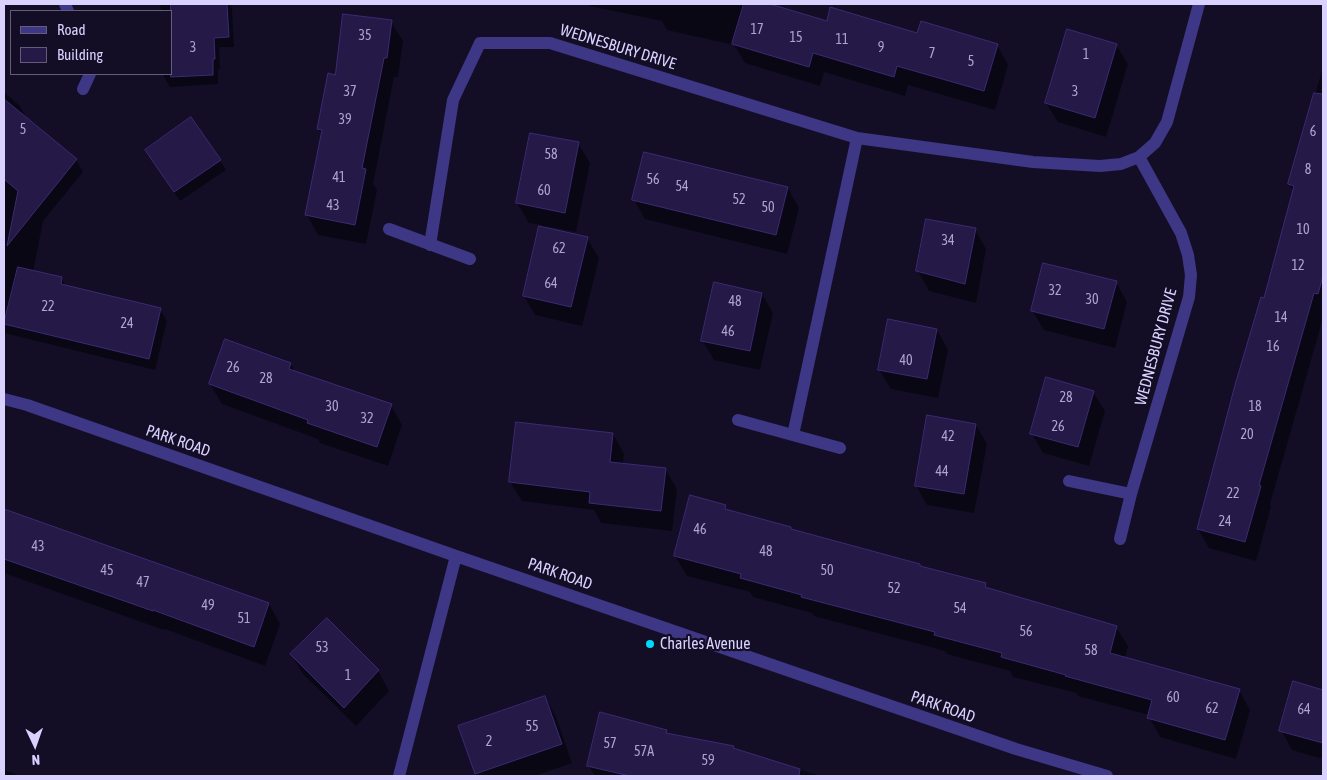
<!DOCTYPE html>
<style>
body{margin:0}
#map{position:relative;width:1327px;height:780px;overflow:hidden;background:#130e26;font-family:"Asap Condensed",sans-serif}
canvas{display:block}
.frame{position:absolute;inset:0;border:5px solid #d9d2ff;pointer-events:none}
.legend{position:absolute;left:10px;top:10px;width:162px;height:65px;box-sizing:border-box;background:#130e26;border:1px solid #625c7d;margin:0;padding:6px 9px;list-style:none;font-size:15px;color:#d9d2ff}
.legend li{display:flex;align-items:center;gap:10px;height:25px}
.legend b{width:25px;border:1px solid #625c7d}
.north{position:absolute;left:10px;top:720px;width:50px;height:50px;-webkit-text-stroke:4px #130e26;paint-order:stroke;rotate:177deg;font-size:14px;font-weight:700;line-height:20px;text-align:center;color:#d9d2ff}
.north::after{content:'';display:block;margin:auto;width:18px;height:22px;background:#d9d2ff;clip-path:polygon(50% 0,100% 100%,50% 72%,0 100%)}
</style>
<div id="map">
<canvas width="1327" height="780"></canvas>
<div class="frame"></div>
<ul class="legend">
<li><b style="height:6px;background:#3d3786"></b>Road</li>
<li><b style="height:14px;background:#241947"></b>Building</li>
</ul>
<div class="north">N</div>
</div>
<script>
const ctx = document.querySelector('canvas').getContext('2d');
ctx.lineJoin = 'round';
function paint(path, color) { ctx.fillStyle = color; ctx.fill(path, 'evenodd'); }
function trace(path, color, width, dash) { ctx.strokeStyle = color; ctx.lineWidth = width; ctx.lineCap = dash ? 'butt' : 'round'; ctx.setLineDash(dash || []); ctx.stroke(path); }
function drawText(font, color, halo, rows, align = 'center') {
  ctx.font = font + ' "Asap Condensed",sans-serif'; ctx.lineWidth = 4.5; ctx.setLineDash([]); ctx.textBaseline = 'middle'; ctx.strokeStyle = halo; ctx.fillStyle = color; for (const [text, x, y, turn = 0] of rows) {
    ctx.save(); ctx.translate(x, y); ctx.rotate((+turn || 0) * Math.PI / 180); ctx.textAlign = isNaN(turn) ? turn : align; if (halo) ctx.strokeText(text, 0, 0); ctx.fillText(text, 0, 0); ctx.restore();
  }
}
paint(new Path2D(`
 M160,4H230L232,8L234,47H219L220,69H218V84L170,87L164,77V74H171V11H161Z
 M589,4H766L827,22L997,45L1008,65L995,110L908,85L905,96L824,72L820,86L745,63L734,45L667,30L662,21L590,6Z
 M391,22L403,41L398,77H394L373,184L377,190L366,244L318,235L307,215L322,135L318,129Z
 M1116,45L1128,64L1106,137L1058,122L1046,103Z
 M1323,67V318L1270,504L1271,507L1256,561L1209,548L1198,529L1265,299L1294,192L1289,184Z
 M4,92L19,105L26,117L25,118L76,160L83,172L43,221L33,272L61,278L66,286L160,309L167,321L155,370L4,333Z
 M578,143L590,163L576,232L545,226V228L587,238L599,258L582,326L535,315L524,296L541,225L529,223L517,203Z
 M152,160H220L226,170L180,201Z
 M788,188L799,208L787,254L645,219L634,200Z
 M975,229L986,249L976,303L929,291L918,271Z
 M1116,282L1127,302L1115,348L1044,330L1032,310Z
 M762,294L773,313L760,370L714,360L702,340Z
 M937,330L948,350L938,398L891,389L879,370Z
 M291,364L295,372L391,405L402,425L388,466L320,443L318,439L222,404L210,384Z
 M1093,392L1105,411L1089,466L1043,453L1032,434Z
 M976,425L987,444L974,513L927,505L916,485Z
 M613,434L624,454L623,465L666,470L677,489L672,531L601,523L594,510L522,501L510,482Z
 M725,506L728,511L791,528L792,531L985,584L988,589L1116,627L1128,646L1125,658L1239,690L1250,710L1236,759L1160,737L1149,717V715L1078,696L1077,693L1013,677L1010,671L947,654L945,651L814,616L812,613L753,597L750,592L687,576L675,556Z
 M4,511L269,604L280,624L265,666L165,629L164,630L4,573Z
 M327,619L378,671L389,691L356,726L303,674L292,655Z
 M1294,683L1323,691V759L1292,750L1281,730Z
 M545,697L556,717L572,763L535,776H478L476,774Z
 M666,731L668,735L733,747L734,750L821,776H595L589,766Z
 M4,770L21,776H4Z`), '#0007');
const building = new Path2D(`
 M171,4H227L229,37L214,38L215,59H213V75L171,77Z
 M744,4H770L827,21L830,7L917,33L921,21L998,44L984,91L897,66L894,77L813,53L809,67L732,44Z
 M343,14L392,20L387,58H384L362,168L366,169L355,225L305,215L322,130L317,129L328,73L335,75Z
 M1067,29L1117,44L1095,118L1045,103Z
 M1314,93L1323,94V276L1318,294L1314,293L1259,485L1261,486L1245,542L1197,529L1235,385L1261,297L1264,298L1294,186L1288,184Z
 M4,99L77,159L7,246L18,191L4,179Z
 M191,117L221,160L174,192L145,150Z
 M530,133L579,142L565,213L516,203Z
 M644,152L788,187L776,235L632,200Z
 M926,219L976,228L965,284L916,271Z
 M539,226L588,237L571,307L523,296Z
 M1043,263L1117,281L1104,329L1031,311Z
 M18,267L62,277L61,284L161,308L149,359L4,324Z
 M714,282L762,293L750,351L701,341Z
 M888,319L937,329L927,379L878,370Z
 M225,339L291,363L289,369L392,404L377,447L307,423L308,420L209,384Z
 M1046,377L1094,391L1078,447L1030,434Z
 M927,415L976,424L964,494L915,486Z
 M516,422L613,433L610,462L666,468L661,511L589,503L590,492L509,482Z
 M690,495L726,505L725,509L791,527V529L920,564V566L986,583L985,587L1117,626L1110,653L1240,689L1225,740L1147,718L1152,700L1065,676L1066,675L1001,657L1002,653L934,635L935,632L801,597L802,595L740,578L741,574L674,556Z
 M4,509L269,603L254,647L153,610V611L4,559Z
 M327,618L379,670L344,708L290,654Z
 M1293,681L1323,690V743L1279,731Z
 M545,696L562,744L475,774L458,726Z
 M600,712L667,730L666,733L734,746L733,748L800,769L799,776H630L587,766Z`);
paint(building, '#241947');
trace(building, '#3c2a74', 1);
trace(new Path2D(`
 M65,4L68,11
 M83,89L90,74
 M389,229L470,259
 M430,245L453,100L480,43H550L857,138L1033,162L1100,166L1121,164L1139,157
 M4,399L27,405L456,556L1016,749L1107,776
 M738,420L840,448
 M793,435L857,138
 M1069,481L1131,494L1120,539
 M1131,494L1189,297L1191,275L1188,255L1181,233L1139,157L1155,143L1167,122L1199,4
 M399,776L456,556`), '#3d3786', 12);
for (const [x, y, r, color] of [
 [650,644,5,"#00dafd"]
]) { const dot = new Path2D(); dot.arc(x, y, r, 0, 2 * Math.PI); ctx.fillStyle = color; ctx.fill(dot); trace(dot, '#130e26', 2); }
drawText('14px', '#aca4d1', null, [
 ["17",757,30],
 ["35",365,36],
 ["15",796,38],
 ["11",842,40],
 ["3",193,48],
 ["9",881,48],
 ["7",932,54],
 ["1",1086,55],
 ["5",971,62],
 ["37",350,92],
 ["3",1075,92],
 ["39",345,120],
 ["5",23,130],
 ["6",1313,132],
 ["58",551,155],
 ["8",1308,170],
 ["41",339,178],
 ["56",653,180],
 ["54",682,187],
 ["60",544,191],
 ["52",739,200],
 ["43",333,206],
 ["50",768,208],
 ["10",1303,230],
 ["34",948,241],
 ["62",559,249],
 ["12",1298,266],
 ["64",551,284],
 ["32",1055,291],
 ["30",1092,300],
 ["48",735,302],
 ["22",48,307],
 ["14",1281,318],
 ["24",127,324],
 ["46",728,332],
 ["16",1273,347],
 ["40",906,361],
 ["26",233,368],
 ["28",266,379],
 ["28",1066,398],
 ["30",332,407],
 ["18",1255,407],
 ["32",367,419],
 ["26",1058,427],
 ["20",1247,435],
 ["42",948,437],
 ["44",942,472],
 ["22",1233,494],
 ["24",1225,522],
 ["46",700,530],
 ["43",38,547],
 ["48",766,552],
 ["45",107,571],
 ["50",827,571],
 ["47",143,583],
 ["52",894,589],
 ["49",208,606],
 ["54",960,609],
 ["51",244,619],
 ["56",1026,632],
 ["53",322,648],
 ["58",1091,651],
 ["1",348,676],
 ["60",1173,698],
 ["62",1212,709],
 ["64",1304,710],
 ["55",532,727],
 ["2",489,742],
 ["57",610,744],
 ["57A",644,752],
 ["59",708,761]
]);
drawText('16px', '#d9d2ff', '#130e26', [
 ["WEDNESBURY DRIVE",618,47,17],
 ["WEDNESBURY DRIVE",1156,347,-75],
 ["PARK ROAD",178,441,19],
 ["PARK ROAD",560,574,19],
 ["PARK ROAD",943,707,19]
]);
drawText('16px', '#d9d2ff', '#130e26', [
 ["Charles Avenue",660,644]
], 'left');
</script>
